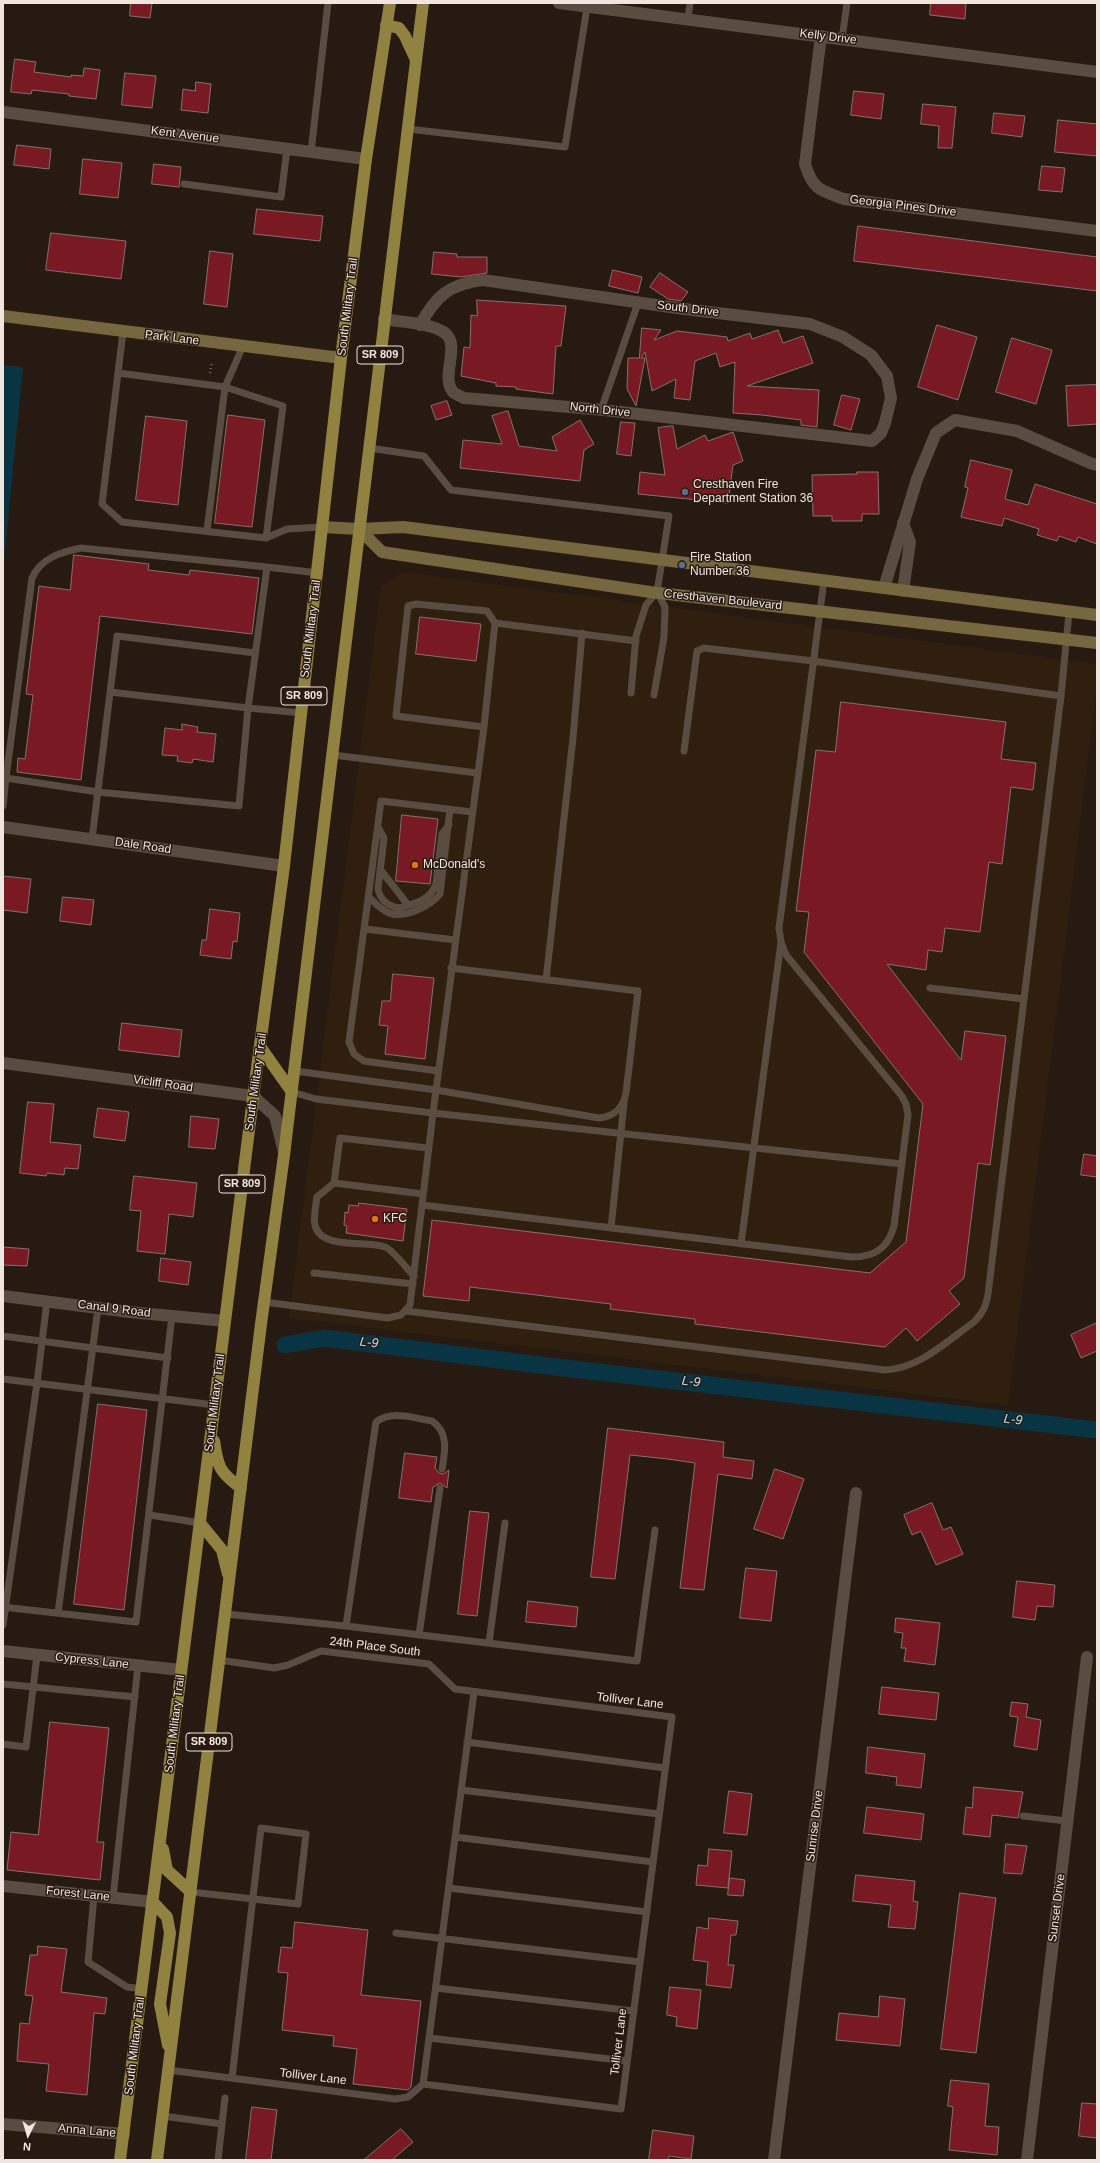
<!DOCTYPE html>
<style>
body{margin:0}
#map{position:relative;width:1100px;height:2163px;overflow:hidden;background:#271b11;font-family:Arial,sans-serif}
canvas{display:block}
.frame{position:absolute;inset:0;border:4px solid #efe7df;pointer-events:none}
.north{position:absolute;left:8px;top:2115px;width:40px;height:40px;-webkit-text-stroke:3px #271b11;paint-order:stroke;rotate:185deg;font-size:11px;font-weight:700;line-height:16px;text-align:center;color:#efe7df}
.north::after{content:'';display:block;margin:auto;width:14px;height:18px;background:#efe7df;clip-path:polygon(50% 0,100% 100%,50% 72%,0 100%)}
</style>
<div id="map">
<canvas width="1100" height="2163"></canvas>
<div class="frame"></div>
<div class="north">N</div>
</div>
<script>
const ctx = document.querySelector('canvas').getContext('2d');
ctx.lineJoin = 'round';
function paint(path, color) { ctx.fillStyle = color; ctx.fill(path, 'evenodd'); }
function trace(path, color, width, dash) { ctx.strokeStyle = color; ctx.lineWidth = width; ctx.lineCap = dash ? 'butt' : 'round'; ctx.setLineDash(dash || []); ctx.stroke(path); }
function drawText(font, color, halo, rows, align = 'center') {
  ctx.font = font + ' Arial,sans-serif'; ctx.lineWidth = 3; ctx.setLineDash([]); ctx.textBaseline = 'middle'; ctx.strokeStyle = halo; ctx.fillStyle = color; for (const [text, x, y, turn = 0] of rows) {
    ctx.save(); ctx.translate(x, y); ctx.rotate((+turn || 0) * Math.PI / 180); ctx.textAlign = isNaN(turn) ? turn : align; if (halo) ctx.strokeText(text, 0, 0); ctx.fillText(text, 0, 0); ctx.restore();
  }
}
paint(new Path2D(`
 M403,572L1097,664V684L1008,1405L289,1318L381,587Z`), '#2f1f0f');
paint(new Path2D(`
 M3,365L23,367L3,572Z`), '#093443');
trace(new Path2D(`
 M285,1345L324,1338L564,1368L1097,1430`), '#093443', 17);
const building = new Path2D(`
 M131,3H152L150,18L130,16Z
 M931,3H966L965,19L930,15Z
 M15,59L36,62L34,72L71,77V75L83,76L84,68L100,70L96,99L69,96V94L32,90L31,94L11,92Z
 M125,73L156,76L152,108L122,105Z
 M196,82L211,84L208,113L181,110L183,89L195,91Z
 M854,91L884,94L881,119L851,115Z
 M923,104L956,107L952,148H938L939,126L921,124Z
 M994,113L1025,116L1022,137L992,133Z
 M1058,120L1097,124V156L1055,152Z
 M17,145L51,149L49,169L14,165Z
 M83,159L122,163L118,198L80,194Z
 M154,164L181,167L179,187L152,184Z
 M1042,166L1065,168L1062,192L1039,190Z
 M257,209L323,216L320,241L254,234Z
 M858,226L1097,257V291L854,261Z
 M51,233L126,241L121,279L46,270Z
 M210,251L233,254L227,307L204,304Z
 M434,252L457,254V257H487V273L461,277L432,274Z
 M613,270L642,277L638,293L609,286Z
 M660,273L688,292L681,301L668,299L650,287Z
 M477,300L566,306L561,346H556L553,394L516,389V387L496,386V383L461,376L464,347L470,348L471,315L477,316Z
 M937,325L977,337L958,400L918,387Z
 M642,328L661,330L654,340L677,331L727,337L728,341L750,333L752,339L778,330L783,343L803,336L813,363L747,386L819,390L817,427L801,425V420L762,415L733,413L735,362L720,367L716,353L695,361L690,400L674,398L676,379L652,391L645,352L641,358H645L636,406L627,389L628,358H639Z
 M1012,338L1052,350L1036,404L996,392Z
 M1097,385V424L1068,426L1066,386Z
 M842,395L860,399L851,430L834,425Z
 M447,401L452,415L436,420L431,406Z
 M508,411L519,446L557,451L552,437L580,420L594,444L584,450L580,481L460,468L463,440L502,444L492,416Z
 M228,415L265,420L252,527L215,523Z
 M146,416L187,421L178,505L136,500Z
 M621,422L635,423L631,456L617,454Z
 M673,426L677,449L705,435L708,441L733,432L743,461L733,465L728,503L638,494L640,472L665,475L658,428Z
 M971,460L1012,470L1005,499L1028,505L1035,484L1097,504V544L1078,537L1076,542L1059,536L1057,541L1037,535L1039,529L1004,518L1002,526L961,517L968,488L965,487Z
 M857,472H878L879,514H862V521H832V516H813L812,475L857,474Z
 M74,555L149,564L148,570L189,575L190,570L259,578L252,634L100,616L81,780L17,772L18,758L25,759L33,695L26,694L39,586L70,590Z
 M420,617L481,624L476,661L416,654Z
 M841,702L1006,722L1001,759L1036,763L1033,790L1011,787L1002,864L989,862L980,932L945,928L942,952L928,950L926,970L887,964L961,1060L965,1031L1006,1036L990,1165L978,1163L964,1278L949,1291L960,1304L917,1341L906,1328L885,1347L695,1324V1319L610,1309L611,1304L470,1287L469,1301L423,1296L432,1220L870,1273L906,1242L923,1104L804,952L809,912L796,911L816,750L835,752Z
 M182,724L198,727L197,732L216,734L213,762L193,759L192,763L177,761L178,756L162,755L165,728L182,730Z
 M402,815L438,819L430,884L396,881Z
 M3,876L31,879L27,913L3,910Z
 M63,897L94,900L91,925L60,921Z
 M210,909L240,913L237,942L233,941L231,959L200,955L202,940H206Z
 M393,974L434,978L425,1059L385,1054L388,1026L379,1025L382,1001H390Z
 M122,1023L182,1030L179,1057L119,1050Z
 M28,1102L54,1104L50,1142L81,1145L78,1169L65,1168L64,1175L47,1173L46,1176L20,1173Z
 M98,1108L129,1112L125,1141L94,1137Z
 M191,1116L219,1119L215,1149L189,1147Z
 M1084,1154L1097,1156V1177L1081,1175Z
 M134,1176L197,1183L193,1217L169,1214L165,1254L137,1251L141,1211L130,1210Z
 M359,1203L407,1209L403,1241L346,1233L347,1226L344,1225L345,1212L348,1213L349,1205L358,1206Z
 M3,1247L29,1249L27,1266L3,1265Z
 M161,1258L191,1262L188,1285L159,1281Z
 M1097,1323V1351L1081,1358L1071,1335Z
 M98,1404L147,1410L124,1610L74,1604Z
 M608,1428L724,1442L723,1457L754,1461L752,1479L718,1474L704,1590L680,1588L695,1463L668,1459L630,1455L615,1579L591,1577Z
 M405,1453L437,1457L435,1468L439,1473L443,1474L449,1470L447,1488L440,1483L433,1487L431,1502L399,1498Z
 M775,1469L804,1479L783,1539L754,1529Z
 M932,1503L943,1530L951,1527L963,1554L936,1565L921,1531L912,1535L904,1515Z
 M470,1511L489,1513L477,1616L458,1614Z
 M746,1568L777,1571L771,1621L740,1618Z
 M1017,1581L1055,1585L1053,1607L1037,1606L1035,1620L1013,1617Z
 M528,1601L578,1607L576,1627L526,1622Z
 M896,1618L940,1623L935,1665L904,1661L906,1648H901L903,1633L895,1632Z
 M882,1687L939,1693L936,1720L879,1714Z
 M1012,1702L1028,1704L1026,1717L1041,1720L1037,1750L1014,1746L1018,1717L1010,1716Z
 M50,1722L109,1728L97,1842H104L100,1880L7,1870L11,1832L38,1835Z
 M868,1747L925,1754L921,1788L896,1785L897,1777L866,1773Z
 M974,1787L1023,1792L1018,1818L992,1815L990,1837L963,1834L966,1807L972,1808Z
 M729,1791L752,1794L747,1835L724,1833Z
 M867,1807L924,1814L921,1840L864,1833Z
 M1006,1844L1027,1846L1022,1874L1004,1873Z
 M709,1849L732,1851L728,1888L696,1885L698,1865L707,1866Z
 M856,1875L915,1881L913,1901L918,1902L915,1929L888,1927L891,1905L853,1901Z
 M730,1878L745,1880L743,1896L728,1895Z
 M960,1893L996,1898L976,2053L941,2049Z
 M709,1918L738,1921L736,1935H731L728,1965H734L731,1988L706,1985L708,1962L693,1960L697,1927L708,1929Z
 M295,1922L368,1930L361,1995L421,2001L411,2087L408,2090L353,2084L357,2049L333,2046L334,2036L282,2030L288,1973L278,1972L281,1947L292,1948Z
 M38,1946L67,1949L61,1992L107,1998L105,2014L94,2013L87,2095L46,2091L49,2064L17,2061L20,2023L29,2024L33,1996L25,1995L30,1955H37Z
 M670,1987L701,1990L697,2029L676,2026L677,2017L667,2015Z
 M880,1996L905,1999L900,2046L836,2040L839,2013L878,2017Z
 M951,2080L989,2084L985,2126L999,2127L997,2155L949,2150L953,2107L948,2106Z
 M1082,2103L1097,2104V2138L1079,2136Z
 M252,2107L277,2110L271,2160H246Z
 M401,2129L413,2142L392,2160H364Z
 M653,2130L694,2136L691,2159L669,2156L668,2160H649Z`);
paint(building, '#791a23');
trace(building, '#84706f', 1);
trace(new Path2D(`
 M210,373L212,362`), '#746960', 2.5, [1, 3]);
trace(new Path2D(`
 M688,19L690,3
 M842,39L847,3
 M408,129L565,147L587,7
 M311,152L328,3
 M184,184L281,197L287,149
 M123,332L102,504L122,522L266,538L287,529L322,527
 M118,373L225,387L283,406L266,538
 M601,410L638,303
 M369,448L424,456L451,490L669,516L657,592L646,605L636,636L631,693
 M207,531L225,387L243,346
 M495,623L484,727L396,716L408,606L416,604L487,611L495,623L636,641
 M654,695L664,637L665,607L657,592
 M302,713L248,708L267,567L318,573
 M484,727L433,1113L902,1164
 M684,751L697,651L704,648L813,661L1061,696
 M333,755L477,773
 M6,778L32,578C41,558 61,552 81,548L267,567
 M3,806L6,778L98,792L239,806L248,708L110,692
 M378,827L384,838L378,889C381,901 387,905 398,908C414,904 430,901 436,884L442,834L449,825
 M92,839L117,636L255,653
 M380,869L408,905
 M369,897C375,903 380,909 389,913C404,919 431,906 440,894L450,809
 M365,929L455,940
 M546,980L573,738L582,633
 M930,988L1024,999
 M295,1071L436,1090L599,1118C614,1116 623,1109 626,1093L638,991L451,968
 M438,1071L364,1061L354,1054L349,1042L381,801L472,812
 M334,1183L423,1194
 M422,1205L852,1257C875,1257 888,1248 894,1226L908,1115L906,1104L901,1095L786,955L781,942L779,928L824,580
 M611,1228L624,1103
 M741,1244L781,942
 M314,1273L413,1284
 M414,1276C407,1269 393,1250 385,1247C367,1240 320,1250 315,1225C313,1216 316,1206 317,1197L334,1183L340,1138L428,1148
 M264,1302L388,1318L401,1315L410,1305L433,1113L316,1099L292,1092
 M406,1311L885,1370C919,1369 947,1341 974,1322C983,1313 986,1306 988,1294L1061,696L1069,613
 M3,1336L168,1358
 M3,1379L214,1405
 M150,1515L200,1523
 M3,1607L136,1622L172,1316
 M58,1613L98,1308
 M225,1614L346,1626L376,1422C392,1410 413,1418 432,1421C449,1432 445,1452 442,1469
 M3,1625L37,1383L47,1301
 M346,1626L637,1661L655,1530
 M419,1635L440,1488
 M489,1643L505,1523
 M219,1660L274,1668L288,1665L321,1651L429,1664L455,1689L672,1717L621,2109L423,2084
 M3,1684L135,1697
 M467,1742L665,1768
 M3,1744L26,1747L37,1655
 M461,1790L659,1814
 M1023,1816L1067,1821
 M455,1837L653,1862
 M449,1888L647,1912
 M191,1892L298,1904L306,1834L261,1828L232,2078
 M94,1896L88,1962L127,1987L142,1989
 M113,1898L138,1665
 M396,1933L640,1962
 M436,1988L634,2011
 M429,2038L627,2061
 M168,2070L395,2099L408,2097L423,2084
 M423,2084L474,1692
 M163,2116L222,2124L218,2160
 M222,2124L225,2098`), '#594c40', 7);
trace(new Path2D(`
 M559,3L1097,72
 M821,36L805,164C813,190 820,190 844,199L1097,231
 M3,112L366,159
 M384,319C400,322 432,323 445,333C461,345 440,377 453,392C456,395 461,396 464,398L604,410L872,441L881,433L885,423L891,398L887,376L871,355L843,337L810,324L684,309L483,280C449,284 436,296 420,325
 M884,588L917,479L936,433L955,420L1017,431L1090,463L1097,465
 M903,591L910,542L903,523
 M3,827L284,866
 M3,1063L253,1096L275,1116L284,1152
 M3,1296L130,1312L225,1321
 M3,1651L181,1670
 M3,1886L153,1902
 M3,2124L124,2134
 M774,2160L856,1493
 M1027,2160L1087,1657`), '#594c40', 12);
trace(new Path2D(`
 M3,316L341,358
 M322,527L359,529L403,527L1097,615
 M359,529L382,552L388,553L650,592L1097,643`), '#756740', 12);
trace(new Path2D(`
 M386,25L399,28L405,36L416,60
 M261,1048L292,1092
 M214,1441C218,1467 219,1472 241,1488
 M200,1523L222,1550L228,1574
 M163,1849L167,1870L191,1892
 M153,1902L167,1917L170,1933L160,2004L168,2045
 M120,2160L254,1090L284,866L341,358L366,159L390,3
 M157,2160L261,1324L284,1155L423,3`), '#918241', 12);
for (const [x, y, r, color] of [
 [685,492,4,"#5c6f8a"],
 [682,565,4,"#5c6f8a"],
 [415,865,4,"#e8710a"],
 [375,1219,4,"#e8710a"]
]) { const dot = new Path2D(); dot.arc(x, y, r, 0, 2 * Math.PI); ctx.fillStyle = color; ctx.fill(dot); trace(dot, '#271b11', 1.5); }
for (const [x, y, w] of [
 [380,355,46],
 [304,696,46],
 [242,1184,46],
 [209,1742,46]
]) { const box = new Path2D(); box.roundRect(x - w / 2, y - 9, w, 18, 3); ctx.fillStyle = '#271b11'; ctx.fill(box); trace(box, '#efe7df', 1); }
drawText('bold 11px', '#efe7df', null, [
 ["SR 809",380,355],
 ["SR 809",304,696],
 ["SR 809",242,1184],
 ["SR 809",209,1742]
]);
drawText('12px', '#efe7df', '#271b11', [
 ["Kelly Drive",828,37,7],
 ["Kent Avenue",185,135,7],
 ["Georgia Pines Drive",903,206,7],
 ["South Military Trail",348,307,-83],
 ["South Drive",688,309,7],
 ["Park Lane",172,338,7],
 ["North Drive",600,410,6],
 ["Cresthaven Boulevard",723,600,6],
 ["South Military Trail",311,629,-83],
 ["Dale Road",143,846,8],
 ["South Military Trail",256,1082,-82],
 ["Vicliff Road",163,1084,8],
 ["Canal 9 Road",114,1309,7],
 ["South Military Trail",215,1403,-83],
 ["24th Place South",375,1647,7],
 ["Cypress Lane",92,1661,6],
 ["Tolliver Lane",630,1701,7],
 ["South Military Trail",175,1724,-83],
 ["Sunrise Drive",815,1826,-83],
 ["Forest Lane",78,1894,6],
 ["Sunset Drive",1057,1908,-83],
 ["Tolliver Lane",619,2042,-83],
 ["South Military Trail",135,2046,-83],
 ["Tolliver Lane",313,2077,7],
 ["Anna Lane",87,2131,5]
]);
drawText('12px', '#efe7df', '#271b11', [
 ["Cresthaven Fire",693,485],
 ["Department Station 36",693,499],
 ["Fire Station",690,558],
 ["Number 36",690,572],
 ["McDonald's",423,865],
 ["KFC",383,1219]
], 'left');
drawText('italic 13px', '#ace2f8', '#271b11', [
 ["L-9",369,1343,7],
 ["L-9",691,1382,7],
 ["L-9",1013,1420,7]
]);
</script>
